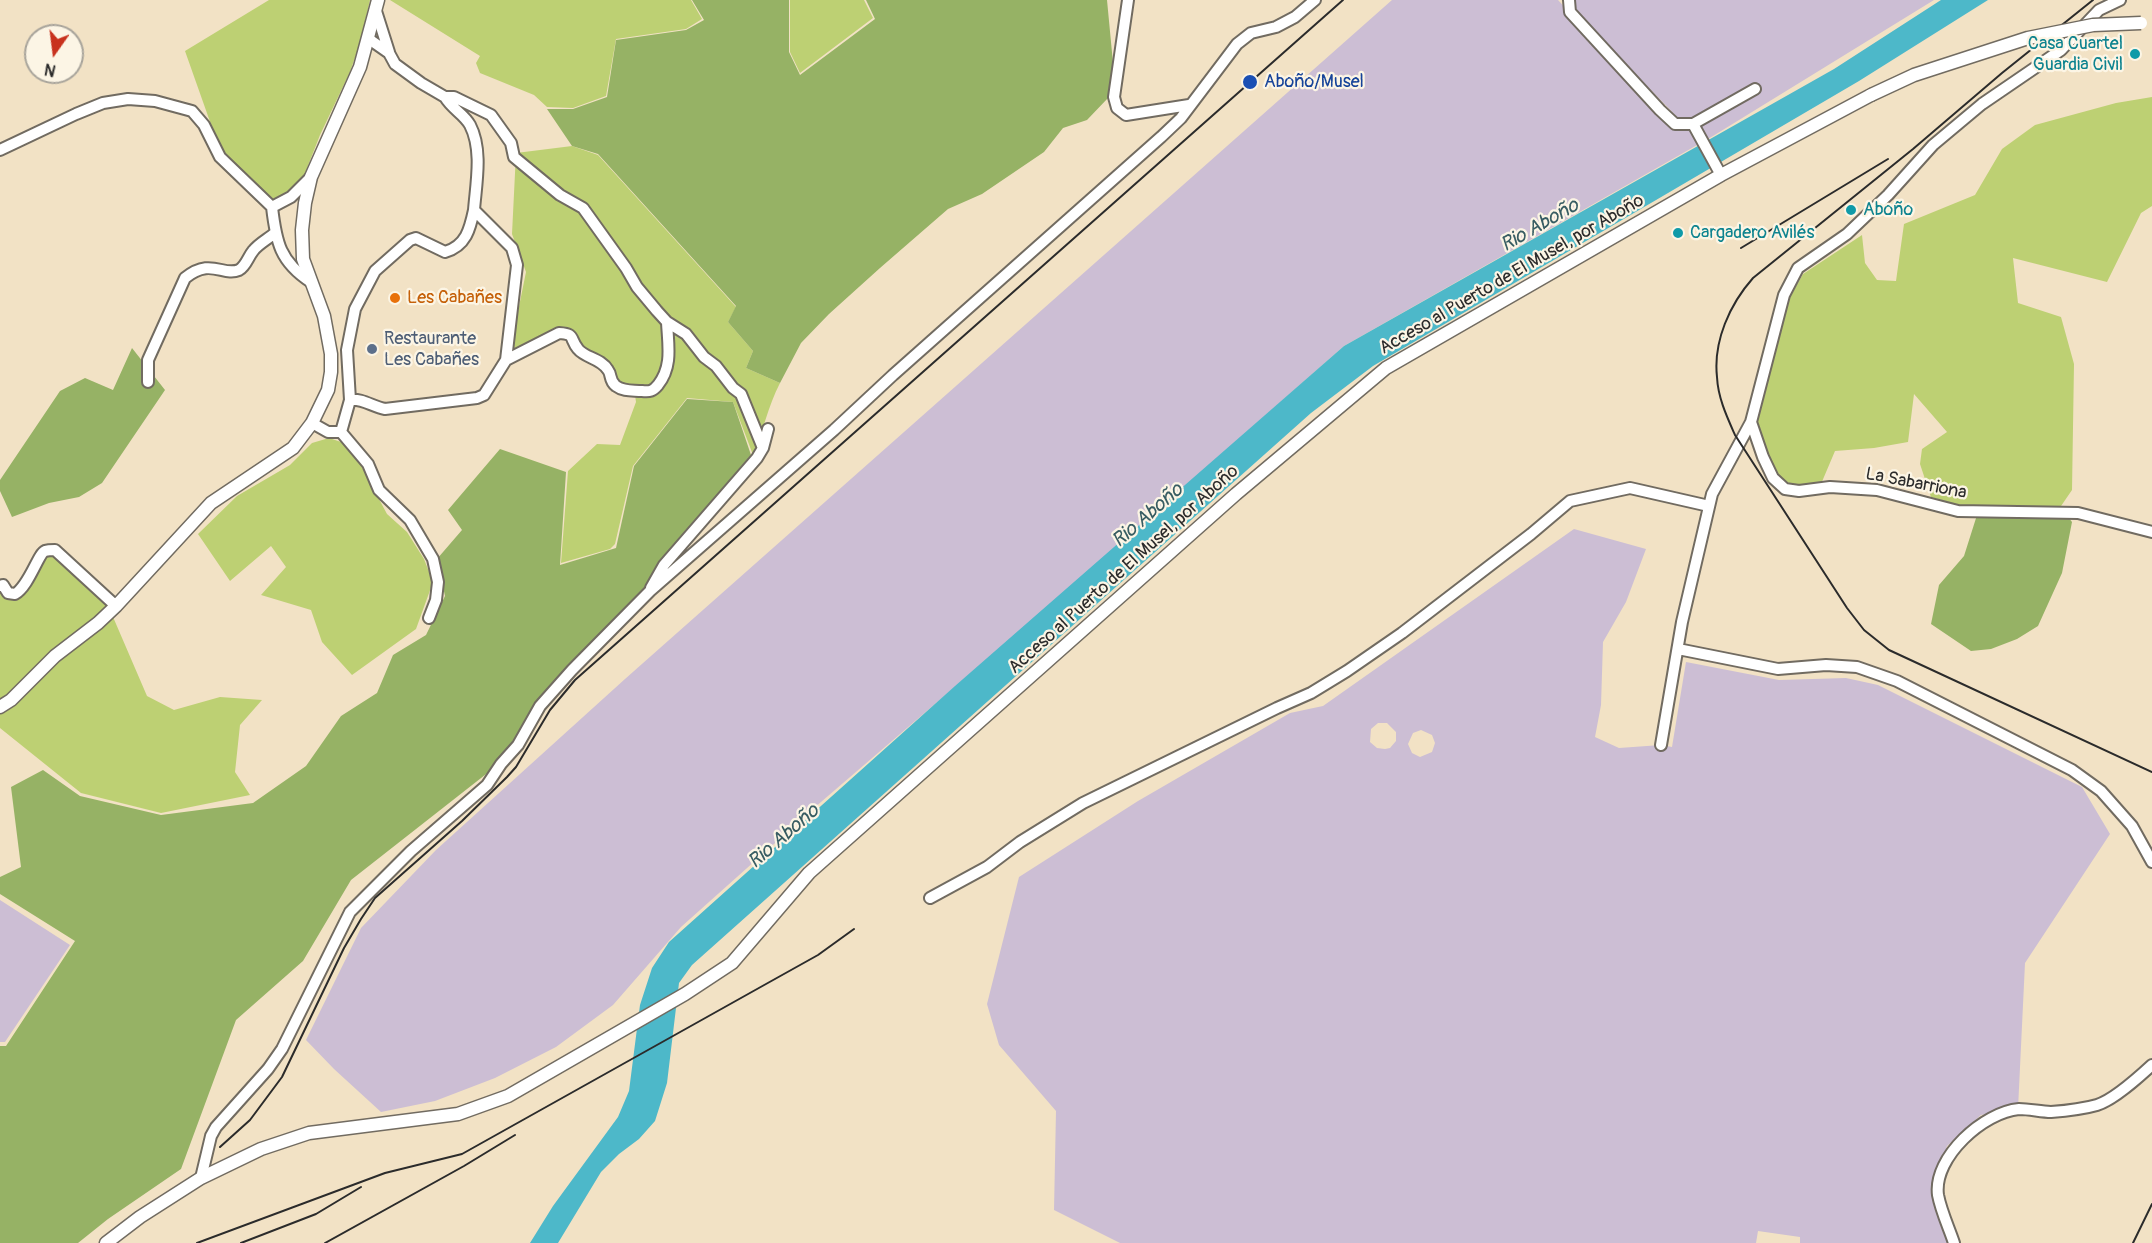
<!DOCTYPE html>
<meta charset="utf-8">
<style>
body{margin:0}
#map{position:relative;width:2152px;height:1243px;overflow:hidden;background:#f2e2c5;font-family:Pangolin,sans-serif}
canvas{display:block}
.north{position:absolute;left:24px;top:24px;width:60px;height:60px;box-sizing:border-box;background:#fcf5e5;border:2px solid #a8a49b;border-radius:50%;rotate:194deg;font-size:16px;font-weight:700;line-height:24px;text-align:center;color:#2b2b2b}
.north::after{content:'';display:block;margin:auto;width:21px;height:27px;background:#c8321e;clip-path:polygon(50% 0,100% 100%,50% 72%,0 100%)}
</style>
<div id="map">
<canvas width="2152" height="1243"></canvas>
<div class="north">N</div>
</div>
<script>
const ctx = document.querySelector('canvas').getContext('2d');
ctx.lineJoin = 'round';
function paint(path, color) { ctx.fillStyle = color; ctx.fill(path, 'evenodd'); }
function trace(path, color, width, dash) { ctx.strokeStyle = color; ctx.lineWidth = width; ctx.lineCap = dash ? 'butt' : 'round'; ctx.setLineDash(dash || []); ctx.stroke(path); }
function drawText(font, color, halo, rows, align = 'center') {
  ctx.font = font + ' Pangolin,sans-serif'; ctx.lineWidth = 4.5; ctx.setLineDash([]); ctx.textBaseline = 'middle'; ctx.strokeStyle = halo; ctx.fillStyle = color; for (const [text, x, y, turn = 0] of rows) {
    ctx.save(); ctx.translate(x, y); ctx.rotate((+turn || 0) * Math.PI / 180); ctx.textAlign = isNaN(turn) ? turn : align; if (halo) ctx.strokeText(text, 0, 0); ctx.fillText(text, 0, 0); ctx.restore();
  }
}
paint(new Path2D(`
 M1392,0H1558L1660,110L1683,123L1563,0H1934L1713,136L1344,346L1071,587L821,802L681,927L613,1005L556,1047L495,1078L435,1101L381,1112L334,1069L306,1040L361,928L436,850L625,679Z
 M1574,529L1646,549L1626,602L1603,642L1601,705L1595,737L1619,748L1661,745L1672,747L1686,662L1779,680L1846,678L1878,685L2082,787L2110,834L2025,963L2018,1109L1981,1115L1947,1146L1934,1183V1205L1949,1243H1800V1237L1758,1231L1756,1243H1120L1054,1210L1056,1111L999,1045L987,1004L1019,877L1138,801L1290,713L1323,706ZM1378,723H1387L1396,732V741L1390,748L1385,749L1377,748L1370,742L1371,729ZM1421,730L1432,735L1435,743L1432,752L1420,757L1412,753L1408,744L1413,733Z
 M0,900L70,945L5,1042H0Z`), '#ccbed4');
paint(new Path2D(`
 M269,0H370L360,43L350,72L320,135L302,181L281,200H271L226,156L214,133L185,51Z
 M390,0H691L702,19L686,29L616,39L606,96L573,108L547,107L534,95L480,73L476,63L480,56Z
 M790,0H864L873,18L800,73L790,52Z
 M2152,97V206L2141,213L2107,282L2013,258L2018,303L2061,317L2074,364L2072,490L2059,509L1959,505L1931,497L1920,464L1922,449L1947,432L1914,394L1908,442L1874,448L1835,451L1821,484L1799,488L1785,485L1777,476L1757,424L1790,297L1803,274L1862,235L1865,263L1877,280L1896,281L1904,224L1975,195L2002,149L2035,125L2116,103Z
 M572,146L598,155L736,307L728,322L753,351L746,368L780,383C768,406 763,432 753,455L733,402L687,398L633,466L615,544L610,549L561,563L568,471L597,444L620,445L636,402L634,388L616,382L579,348L573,333L513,354L510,351L526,272L512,234L516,153Z
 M329,438L350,445L387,514L407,532L424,559L433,582L416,629L352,675L322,642L311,610L261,595L286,567L271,546L230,581L198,534L237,496L290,465L312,443Z
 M53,553L107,603L147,696L174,710L220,697L262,700L240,725L235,772L250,795L161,813L81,793L0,728V593L14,597L43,555Z`), '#bdd073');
paint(new Path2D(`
 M692,0H789V52L800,75L875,19L866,0H1107L1113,63L1108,98L1087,120L1063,128L1044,152L982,194L948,209L880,268L829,314L801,343L780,383L746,368L753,351L728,322L736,306L598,154L572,146L547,109H573L607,97L616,40L686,30L704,20Z
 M132,348L165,390L102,483L79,497L49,503L12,517L0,491V480L60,391L85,378L113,390Z
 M687,399L733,402L751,455L657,565L645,590L558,681L490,771L351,880L303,961L236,1020L181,1169L108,1219L78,1243H0V1046H6L75,941L0,894V877L21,867L11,787L43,770L80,796L161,815L253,803L306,766L341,716L377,693L393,655L426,635L445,596L437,559L462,530L448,510L500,449L566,472L560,565L616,548L634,466Z
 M1977,515L2068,517L2072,522L2062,573L2038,626L2017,639L1991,649L1971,651L1931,624L1939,585L1964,556Z`), '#96b265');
paint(new Path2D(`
 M1941,0H1988L1859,81L1373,366L1311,413L692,965L679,983L667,1083L655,1121L639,1139L619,1154L601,1172L558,1243H530L553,1206L618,1117L629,1091L640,1005L652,968L669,942L955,686L1344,346L1834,69Z`), '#4db8c9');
const minor = new Path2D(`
 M1128,0L1114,97L1117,108L1126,115L1189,105
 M1569,0L1570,12L1660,110L1675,124H1693L1755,89
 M376,11L389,52
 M369,39L389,53L395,64L421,83L445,97H454L491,115L511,143L514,157L560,195L583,208L626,268L637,287L657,311L667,322L686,334L704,357L716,366L733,388L741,394L763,448
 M445,97C452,109 464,114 470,125C483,150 476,184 474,210L512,248L517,265L506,360
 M1693,124L1721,175
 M0,150L76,114L103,103L128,99L155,101L192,111L204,125L220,157L272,207L291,197L311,177
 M272,207C276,242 280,262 311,282
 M148,382V360L185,278C211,257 223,277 239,270C246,266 248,257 253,251C258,244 268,239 275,233
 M350,400C362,398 373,407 385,409L477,398L484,395L506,360L559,333C576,334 569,338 578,349C585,358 601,358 608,370C612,375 609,381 616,386C624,392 633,390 642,391C650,392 653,391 658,385C673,366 668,345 667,322
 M1751,422L1763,457L1773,478L1785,489L1799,491L1830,487L1877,490L1958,511L2078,513L2152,532
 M312,423L328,432H341L368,464L379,490L410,520L433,559L438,582L436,600L429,618
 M341,432L350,400L347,350L355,309L375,271L410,240L416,238L445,252C466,246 470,229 474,210
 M0,586L3,585L8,593L15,594C29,586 38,554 45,551C48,550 52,550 55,550L116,606
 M651,588L664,565L757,458L763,448L768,429
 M1678,649L1778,669L1826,665L1857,667L1897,681L2072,770L2101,791L2132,826L2152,862
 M1661,745L1682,622L1712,494L1751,422L1784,295L1798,268L1847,234L1888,195L1933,145L1982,104L2061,50L2099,10L2120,0
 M930,898L987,867L1020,842L1083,803L1277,708L1311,693L1347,671L1402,633L1531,534L1570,501L1630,488L1709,506
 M201,1178L211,1136L216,1127L268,1069L282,1049L350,912L411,851L487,785L501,764L518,745L540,706L572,670L650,591L834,430L893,375L1161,137L1181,118L1237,44L1251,33L1276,27L1295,17L1315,0
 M1954,1243C1949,1228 1941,1211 1938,1195C1933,1157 1984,1112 2019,1109C2030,1109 2041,1112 2051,1112C2065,1111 2083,1109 2097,1105C2114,1100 2139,1077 2152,1065`);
const tertiary = new Path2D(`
 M0,707L11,700L55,656L98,623L116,606L211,503L293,448L312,423L328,390L331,372V354L324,316L303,259L302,230L305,203L311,177L360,67L378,0
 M106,1243L140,1217L201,1178L261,1149L309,1133L458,1114L508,1096L685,994L732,963L809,873L1236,494L1386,368L1721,175L1871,95`);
trace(minor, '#716b61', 14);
trace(tertiary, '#716b61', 15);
trace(minor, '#fff', 10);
trace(tertiary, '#fff', 12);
trace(new Path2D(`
 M2093,0L2002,73L1913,149L1753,278C1730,304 1713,341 1717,377C1718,398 1727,417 1735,435L1847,608L1864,630L1889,650L2152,772
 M1741,248L1888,159
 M220,1147L250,1120L282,1077L344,948L361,919L375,898L462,821L507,777L516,767L550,710L575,680L1343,0
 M197,1243L385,1173L462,1154L766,984L818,955L854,929
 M241,1243L316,1214L361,1187
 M325,1243L464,1166L515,1135
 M2133,1243L2152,1204`), '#2b2b2b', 2);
const tertiaryBridge = new Path2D(`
 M1871,95L1914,75L2028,38L2093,25L2141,23`);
trace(tertiaryBridge, '#716b61', 15, []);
trace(tertiaryBridge, '#fff', 12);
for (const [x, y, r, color] of [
 [2135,54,6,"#0f9aa8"],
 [1250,82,8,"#1a4fb4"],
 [1851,210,6,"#0f9aa8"],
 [1678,233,6,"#0f9aa8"],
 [395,298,6,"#e8710a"],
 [372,349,6,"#5c6f8a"]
]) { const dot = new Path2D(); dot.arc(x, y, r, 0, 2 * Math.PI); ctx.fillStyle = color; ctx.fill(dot); trace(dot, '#fcf5e5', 2); }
drawText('18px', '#0d838f', '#fcf5e5', [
 ["Casa Cuartel",2123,44,"right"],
 ["Guardia Civil",2123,65,"right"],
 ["Aboño",1863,210],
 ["Cargadero Avilés",1690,233]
], 'left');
drawText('18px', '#164399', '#fcf5e5', [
 ["Aboño/Musel",1264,82]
], 'left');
drawText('18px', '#2b2b2b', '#fcf5e5', [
 ["Acceso al Puerto de El Musel, por Aboño",1512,275,-30],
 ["La Sabarriona",1916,484,11],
 ["Acceso al Puerto de El Musel, por Aboño",1124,570,-42]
]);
drawText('18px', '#c56008', '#fcf5e5', [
 ["Les Cabañes",407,298]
], 'left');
drawText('18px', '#4e5e75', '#fcf5e5', [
 ["Restaurante",384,339],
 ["Les Cabañes",384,360]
], 'left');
drawText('italic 20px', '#375c62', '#fcf5e5', [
 ["Rio Aboño",1540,226,-30],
 ["Rio Aboño",1148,516,-41],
 ["Rio Aboño",784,837,-41]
]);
</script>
